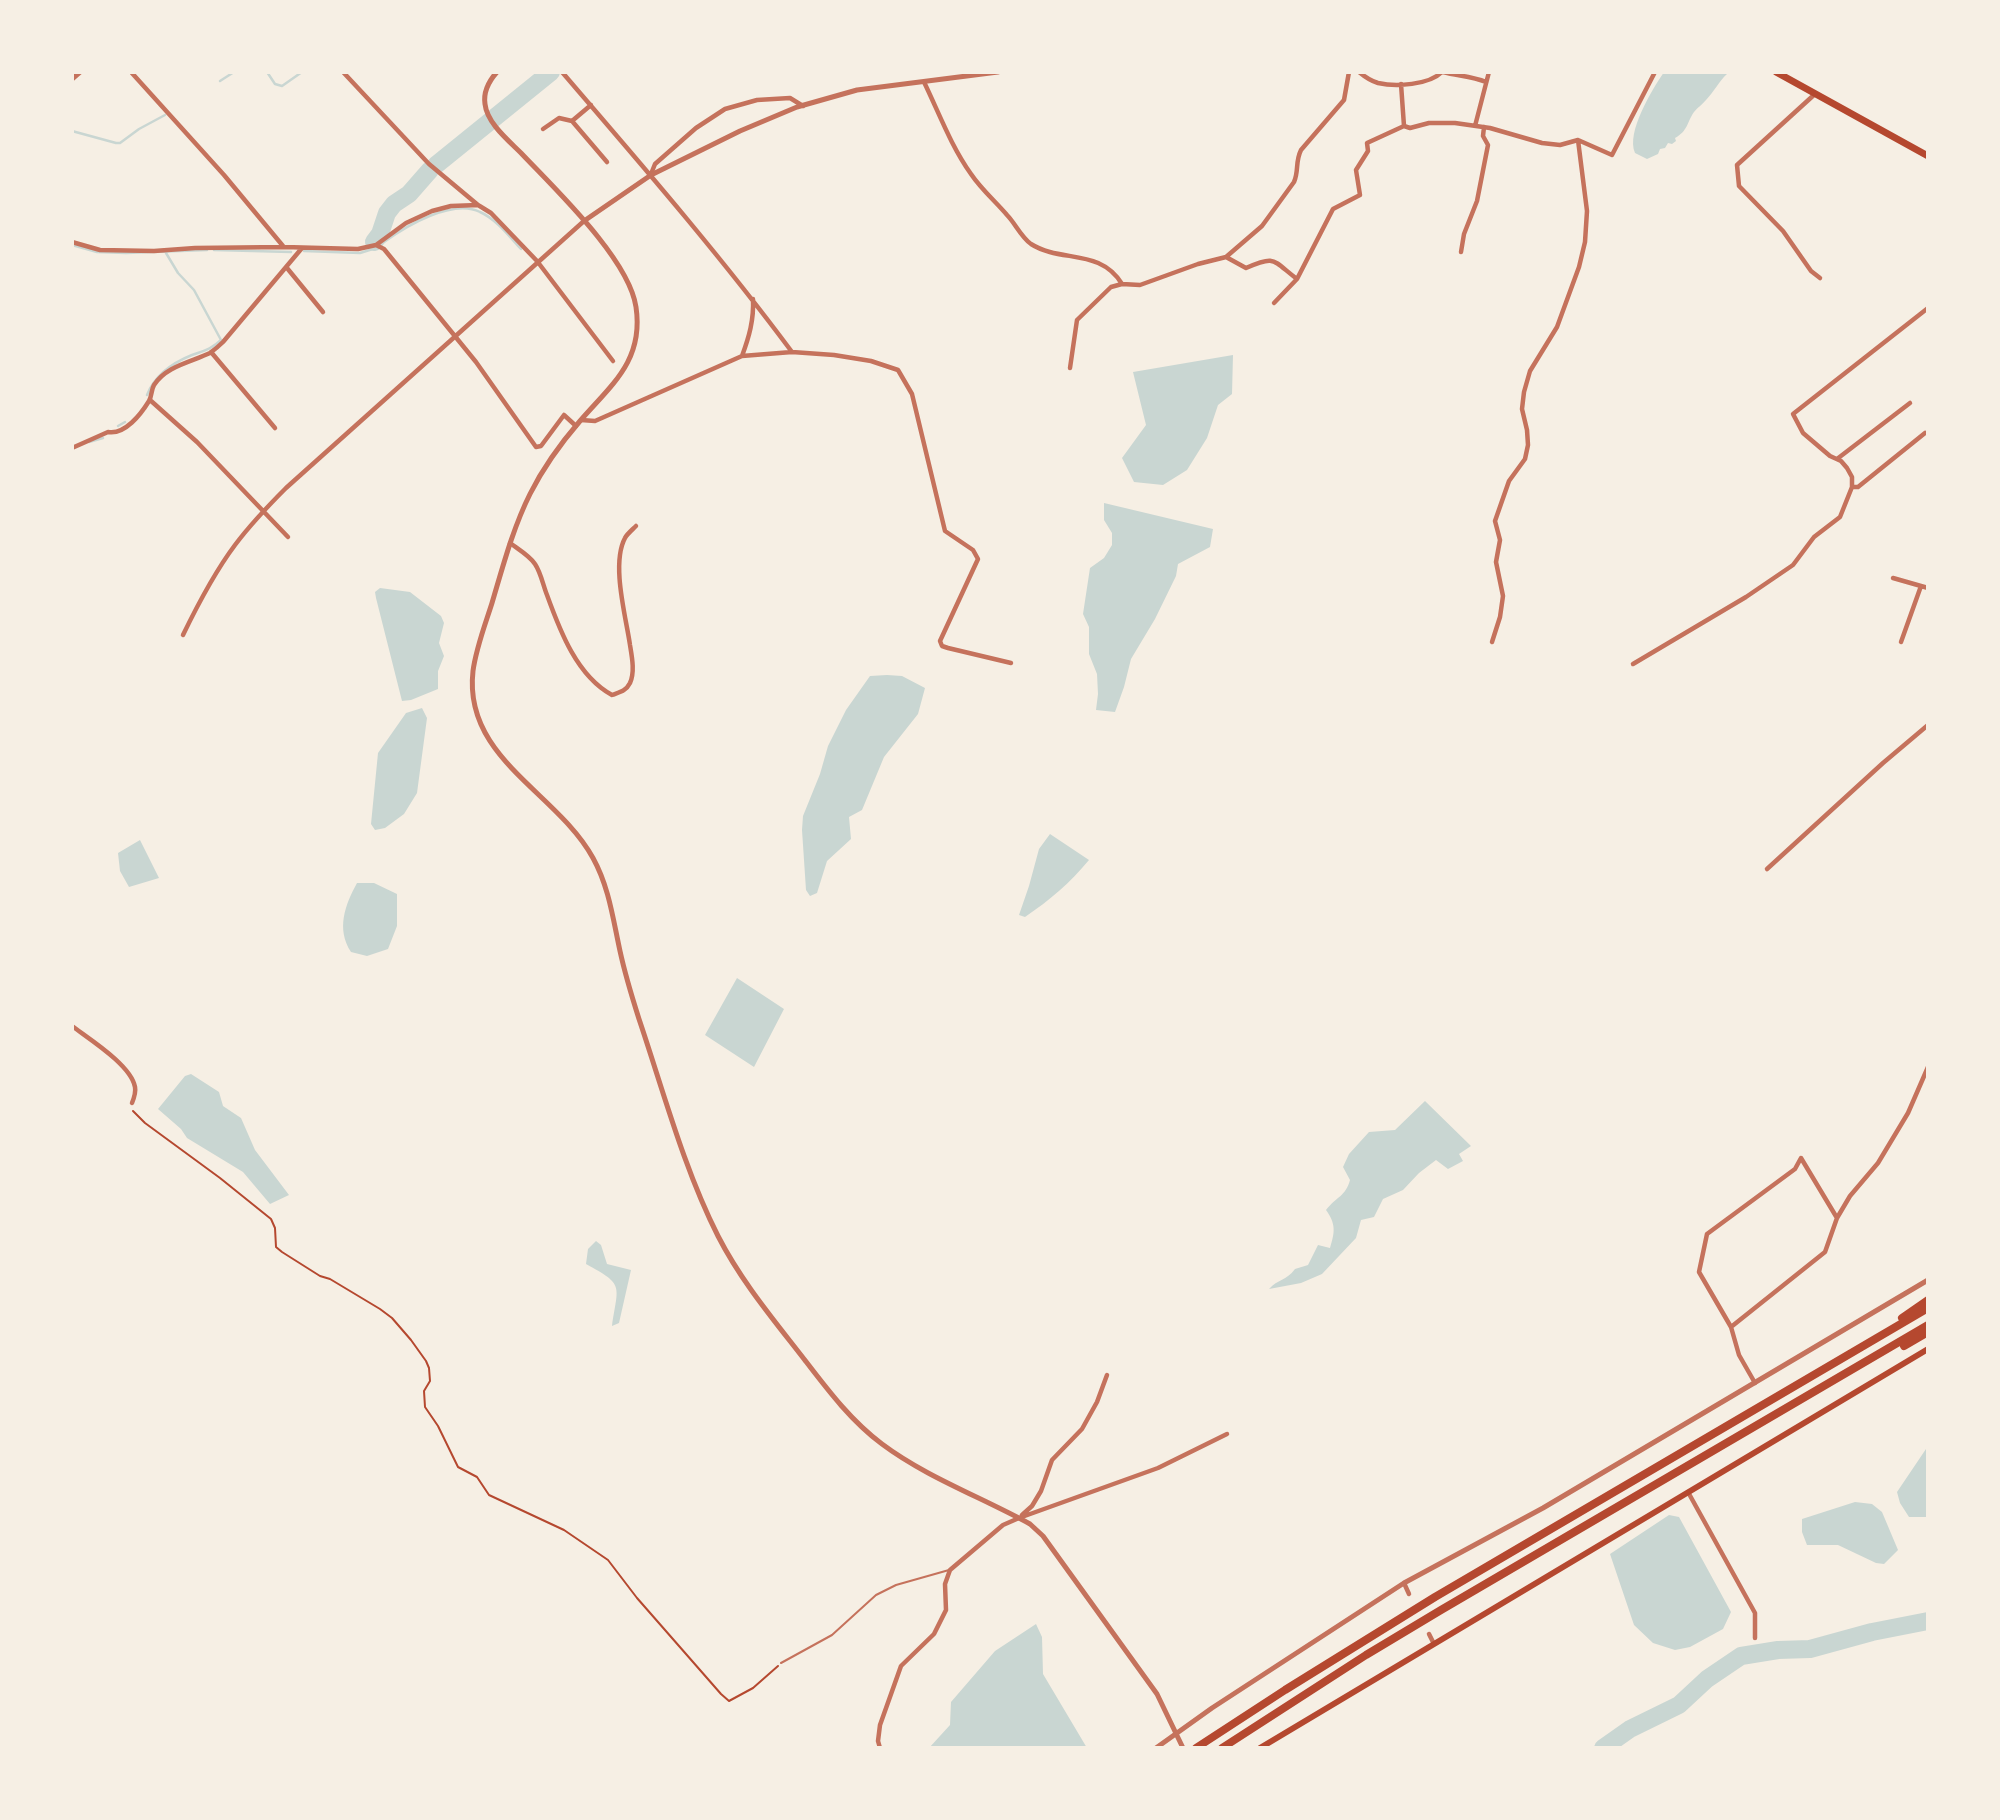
<!DOCTYPE html>
<style>
body{margin:0}
#map{position:relative;width:2000px;height:1820px;overflow:hidden;background:#f6efe4;font-family:"Golos Text",sans-serif}
canvas{display:block}
.frame{position:absolute;inset:0;border:74px solid #f6efe4;pointer-events:none}
</style>
<div id="map">
<canvas width="2000" height="1820"></canvas>
<div class="frame"></div>
</div>
<script>
const ctx = document.querySelector('canvas').getContext('2d');
ctx.lineJoin = 'round';
function paint(path, color) { ctx.fillStyle = color; ctx.fill(path, 'evenodd'); }
function trace(path, color, width, dash) { ctx.strokeStyle = color; ctx.lineWidth = width; ctx.lineCap = dash ? 'butt' : 'round'; ctx.setLineDash(dash || []); ctx.stroke(path); }
paint(new Path2D(`
 M1664,72H1727V74C1719,81 1714,92 1706,100C1703,104 1698,107 1694,112C1687,122 1688,131 1675,138L1676,141L1672,144L1668,143L1665,148L1660,149L1658,154L1647,159L1635,153C1626,132 1652,90 1664,72Z
 M1233,355L1232,394L1218,405L1207,438L1187,470L1163,485L1134,482L1122,458L1146,425L1133,372Z
 M1104,503L1213,529L1210,547L1178,564L1176,576L1155,619L1131,659L1124,687L1115,712L1096,710L1098,694L1097,674L1089,654V627L1083,614L1090,568L1104,558L1112,545V533L1104,520Z
 M380,588L410,592L441,616L444,623L439,643L444,656L438,671V689L411,700L402,701L376,598L375,592Z
 M887,675L902,676L925,688L918,714L884,757L862,810L849,817L851,839L827,861L817,893L810,896L806,890L802,830L803,816L820,774L828,746L846,710L870,676Z
 M422,708L427,718L417,793L404,814L385,828L375,830L371,824L378,753L406,713Z
 M1050,834L1089,860C1070,883 1050,900 1025,917L1019,915L1029,886L1039,849Z
 M140,840L159,878L129,887L120,871L118,853Z
 M357,883H374L397,894V926L388,949L367,956L351,952C336,929 345,905 357,883Z
 M737,978L784,1009L754,1067L705,1035Z
 M191,1074L219,1092L223,1106L241,1118L255,1150L289,1195L270,1204L243,1172L187,1138L181,1129L158,1109L185,1076Z
 M1425,1101L1471,1146L1459,1154L1463,1161L1448,1169L1436,1160L1419,1173L1403,1190L1383,1199L1374,1217L1361,1220L1356,1238L1322,1274L1301,1283L1269,1289C1278,1279 1286,1281 1295,1269L1308,1265L1318,1245L1330,1248C1335,1232 1336,1224 1326,1210C1336,1197 1346,1196 1350,1180L1343,1167L1349,1154L1369,1132L1395,1130Z
 M596,1241L601,1245L607,1264L631,1270L619,1323L612,1326C618,1285 625,1285 586,1264L588,1249Z
 M1928,1446V1517H1909L1900,1503L1897,1492Z
 M1855,1502L1872,1504L1882,1512L1898,1550L1884,1564L1876,1563L1838,1545H1807L1802,1532V1519Z
 M1669,1515L1679,1517L1731,1612L1723,1629L1690,1647L1675,1650L1653,1643L1634,1625L1610,1554Z
 M1036,1624L1042,1637L1043,1674L1087,1748H929L950,1725L951,1702L995,1651Z`), '#c9d6d2');
trace(new Path2D(`
 M267,72L275,84L282,86L302,72
 M220,81L234,72
 M72,131L116,143H120L139,129L165,115
 M384,242C406,226 453,198 480,212C496,219 509,236 521,249
 M72,245L97,252L126,253L207,250
 M214,250L291,252
 M304,251L360,253L376,248
 M147,395C155,375 172,363 192,355C203,351 212,349 221,340L194,290L178,273L166,253
 M118,426L125,422
 M89,442L103,438`), '#c9d6d2', 2.5);
trace(new Path2D(`
 M436,165L551,72
 M374,242L380,234L387,213L394,204L409,194L430,170
 M1603,1748L1630,1729L1679,1705L1707,1679L1741,1656L1778,1650L1810,1649L1872,1632L1928,1621`), '#c9d6d2', 18);
trace(new Path2D(`
 M133,1111L145,1123L220,1178L271,1219L275,1228L276,1247L282,1252L320,1276L330,1279L380,1309L392,1318L411,1340L426,1361L429,1368L430,1381L424,1391L425,1407L438,1426L458,1467L477,1477L489,1495L564,1530L608,1560L637,1598L721,1694L729,1701L753,1688L778,1666`), '#b5482f', 2);
trace(new Path2D(`
 M781,1663L832,1635L876,1595L896,1585L949,1570`), '#c5725c', 2);
trace(new Path2D(`
 M131,72L224,175L283,246
 M343,72L429,164L478,205L491,213L537,261L613,361
 M562,72C641,164 720,255 792,352
 M1359,72C1365,77 1371,81 1378,83C1396,87 1429,85 1442,72
 M1443,72C1458,76 1472,76 1486,82
 M924,82C939,113 951,146 971,174C981,189 995,201 1007,215C1015,223 1021,237 1031,244C1061,263 1100,248 1122,284
 M1401,84L1404,126L1410,128L1429,123H1455L1490,128L1542,143L1560,145L1578,140L1612,155L1655,72
 M1815,94L1737,165L1739,186L1783,231L1811,271L1820,278
 M572,121L591,105
 M1475,126L1489,72
 M543,129L559,118L572,121L607,162
 M651,174L655,164L696,128L725,109L757,100L790,98L803,106
 M72,242L100,250L154,251L195,248L284,247L358,249L376,245L406,223L432,211L451,206L478,205
 M376,245L384,249L476,362L536,447L541,446L564,415L576,426
 M1461,252L1464,234L1477,201L1488,145L1483,136L1484,127
 M1226,257L1246,268C1276,255 1272,260 1297,279
 M287,268L323,312
 M1274,303L1297,279L1333,209L1360,195L1356,170L1368,151L1367,143L1404,126
 M211,352L275,428
 M742,356C749,337 754,320 753,299
 M1070,368L1077,320L1111,287L1122,284L1140,285L1198,264L1226,257L1262,226L1294,182C1299,171 1295,162 1301,150L1344,100L1349,72
 M150,400L197,442L288,537
 M581,420L595,421L742,356L792,352L834,355L871,361L898,370L912,394L945,531L973,550L978,559L940,641L942,646L948,648L1011,663
 M72,448L108,432C125,435 141,414 149,401C152,396 151,390 154,385C166,366 191,362 210,353C214,350 219,346 223,342L302,248
 M1837,459L1910,403
 M1852,487H1858L1925,433
 M510,543C518,549 530,556 535,564C541,573 543,585 547,595C560,631 577,676 612,695C620,692 626,691 630,683C635,672 632,657 630,645C626,617 611,564 625,538C627,534 632,530 636,526
 M1893,578L1928,588
 M183,635C198,604 214,573 235,545C250,525 268,506 286,488L584,221
 M1492,642L1500,617L1503,596L1496,562L1500,540L1495,521L1509,481L1525,459L1528,445L1527,430L1522,409L1524,392L1530,371L1557,327L1579,267L1585,242L1587,211L1578,140
 M1901,642L1921,586
 M1633,664L1746,597L1793,565L1814,537L1840,517L1852,487V477L1847,468L1841,461L1830,456L1803,433L1793,414L1928,308
 M1767,869L1883,763L1928,725
 M72,1026C89,1039 131,1065 135,1087C136,1092 134,1098 132,1103
 M1731,1327L1825,1252L1837,1218L1850,1196L1878,1163L1908,1113L1928,1067
 M1755,1383L1739,1355L1731,1327L1699,1272L1707,1234L1795,1169L1801,1158L1837,1218
 M1688,1492L1755,1613V1638
 M1022,1515L1032,1506L1041,1491L1052,1460L1082,1429L1097,1402L1107,1375
 M1404,1583L1409,1594
 M1429,1634L1434,1644
 M880,1748L878,1741L880,1725L901,1666L934,1634L946,1610L945,1584L950,1570L1003,1525L1019,1518L1158,1468L1227,1434`), '#c5725c', 4.5);
trace(new Path2D(`
 M497,72C489,81 483,91 485,104C487,123 508,140 521,153C555,189 629,259 636,307C644,361 611,385 580,421C561,443 543,468 530,494C513,528 503,566 492,603C485,625 476,648 473,671C463,758 557,792 593,858C609,887 613,919 620,951C625,974 632,997 639,1019C663,1090 684,1169 718,1236C741,1281 773,1319 804,1359C827,1389 851,1421 882,1444C926,1477 981,1497 1030,1524L1043,1536L1157,1694L1183,1748
 M72,79L80,72
 M584,221L651,175L740,131L797,107L857,90L998,72
 M1156,1748L1212,1708L1404,1583L1543,1508L1928,1280`), '#c5725c', 5);
trace(new Path2D(`
 M1260,1748L1928,1349`), '#b5482f', 6);
trace(new Path2D(`
 M1776,72L1928,156`), '#b5482f', 7);
trace(new Path2D(`
 M1902,1318L1928,1300
 M1904,1346L1928,1332
 M1196,1748L1285,1690L1435,1597L1928,1308
 M1222,1748L1366,1655L1441,1610L1928,1325`), '#b5482f', 8);
</script>
